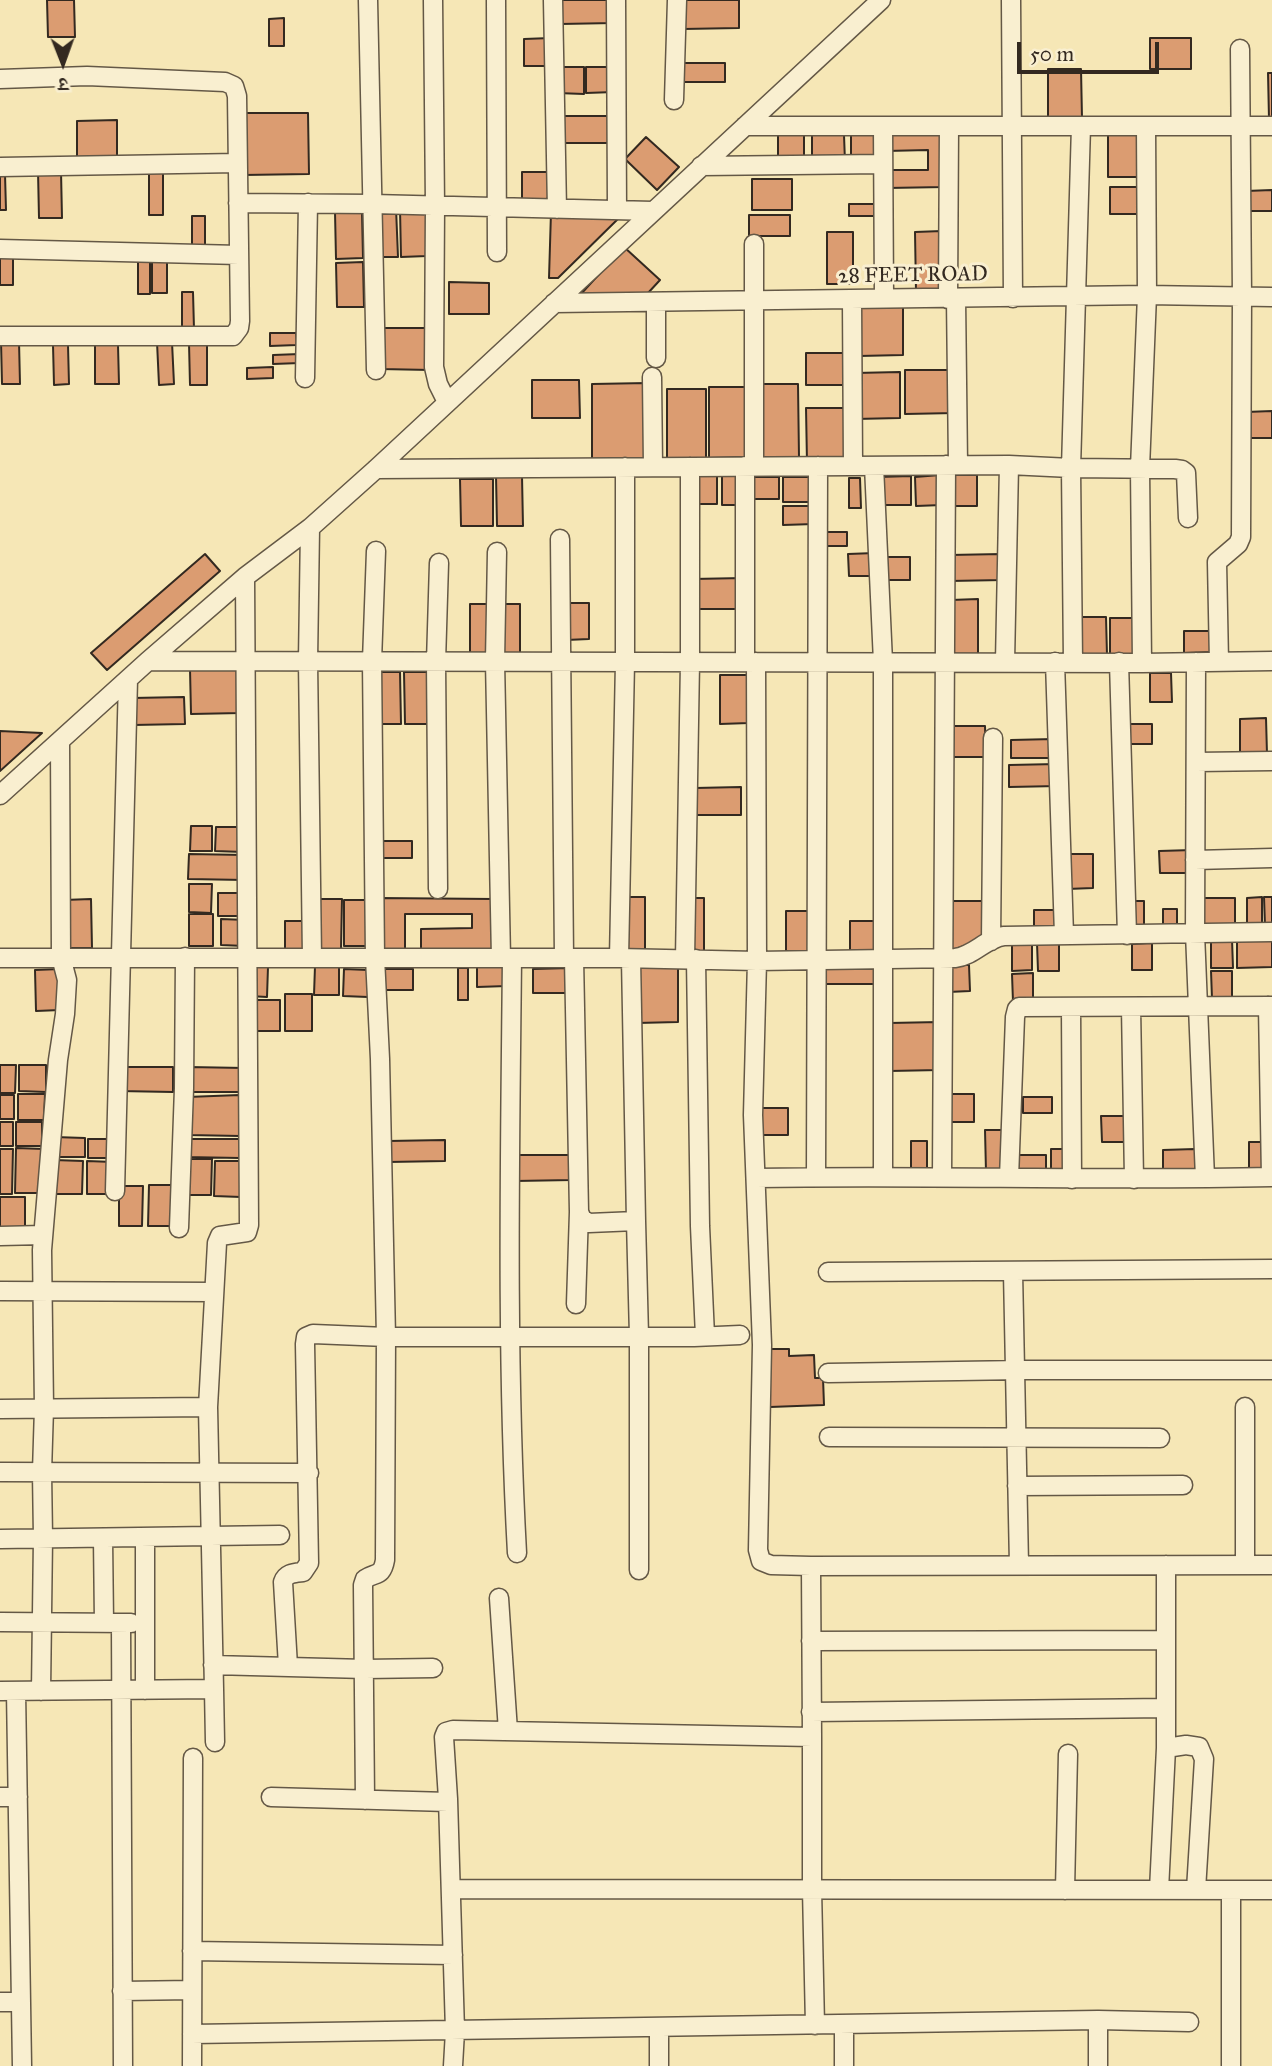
<!DOCTYPE html>
<meta charset="utf-8">
<style>
body{margin:0}
#map{position:relative;width:1272px;height:2066px;overflow:hidden;background:#f6e7b6;font-family:"IM FELL Great Primer","Noto Serif Devanagari",serif}
canvas{display:block}
.north{position:absolute;left:28px;top:28px;width:70px;height:70px;-webkit-text-stroke:5px #f9efd0;paint-order:stroke;rotate:179deg;font-size:19px;font-weight:700;line-height:28px;text-align:center;color:#332920}
.north::after{content:'';display:block;margin:auto;width:24px;height:32px;background:#332920;clip-path:polygon(50% 0,100% 100%,50% 72%,0 100%)}
.scale{position:absolute;left:1017px;top:42px;width:142px;height:32px;box-sizing:border-box;border:4px solid #332920;border-top:0;padding-left:9px;font-size:21px;line-height:24px;white-space:nowrap;color:#332920;-webkit-text-stroke:5px #f9efd0;paint-order:stroke}
</style>
<div id="map">
<canvas width="1272" height="2066"></canvas>
<div class="north">उ</div>
<div class="scale">50 m</div>
</div>
<script>
const ctx = document.querySelector('canvas').getContext('2d');
ctx.lineJoin = 'round';
function paint(path, color) { ctx.fillStyle = color; ctx.fill(path, 'evenodd'); }
function trace(path, color, width, dash) { ctx.strokeStyle = color; ctx.lineWidth = width; ctx.lineCap = dash ? 'butt' : 'round'; ctx.setLineDash(dash || []); ctx.stroke(path); }
function drawText(font, color, halo, rows, align = 'center') {
  ctx.font = font + ' "IM FELL Great Primer",serif'; ctx.lineWidth = 6; ctx.setLineDash([]); ctx.textBaseline = 'middle'; ctx.strokeStyle = halo; ctx.fillStyle = color; for (const [text, x, y, turn = 0] of rows) {
    ctx.save(); ctx.translate(x, y); ctx.rotate((+turn || 0) * Math.PI / 180); ctx.textAlign = isNaN(turn) ? turn : align; if (halo) ctx.strokeText(text, 0, 0); ctx.fillText(text, 0, 0); ctx.restore();
  }
}
const building = new Path2D(`
 M47,0H74L75,37H48Z
 M560,0H614V23L560,24Z
 M682,0H739V28L683,29Z
 M284,18V46H269V19Z
 M551,38V66H524V39Z
 M1150,38H1191V69H1150Z
 M679,63H725V82H679Z
 M557,67H584V94L557,93Z
 M586,67H614V92L586,93Z
 M1048,69H1081L1082,118H1048Z
 M1268,73H1272V119H1269Z
 M242,113H308L309,174L243,175Z
 M562,116H610V143H562Z
 M117,120V162H77V121Z
 M1108,130H1139V177H1108Z
 M778,133H804V157H778Z
 M944,133L945,187L887,188L886,170H928V150L886,151V134Z
 M851,134H881V155H851Z
 M812,135H844L845,162L812,163Z
 M646,137L679,167L657,190L625,159Z
 M38,171H61L62,218H39Z
 M149,171H163V215H149Z
 M522,172H551V206H522Z
 M0,174H5L6,210H0Z
 M752,179H792V210H752Z
 M1110,187H1139V214H1110Z
 M1272,190V211H1246V191Z
 M849,204H879L878,216H849Z
 M378,208H396L398,257H380Z
 M400,209H426L427,256L401,257Z
 M335,212H362L363,258L336,259Z
 M551,212L624,213L558,278H549Z
 M749,215H790V236H749Z
 M192,216H205V248H192Z
 M942,231L943,292H916L915,232Z
 M827,232H853V284H827Z
 M624,247L660,280L648,293L580,295Z
 M0,253H13V285H0Z
 M152,254H167V293H152Z
 M150,256V294H138V257Z
 M363,262L364,307H337L336,263Z
 M449,282L489,283V314H449Z
 M182,292H193L194,329H182Z
 M903,305V355L859,356L858,306Z
 M380,328H431V370L380,369Z
 M270,333H296L297,345L270,346Z
 M1,341H19L20,384H2Z
 M157,342H172L174,384L159,385Z
 M189,343H207V385H190Z
 M53,345H68L69,384L54,385Z
 M95,345H118L119,384H95Z
 M806,353H847V385H806Z
 M300,354V363L273,364V355Z
 M273,367V378L247,379V368Z
 M905,370H954L955,413L905,414Z
 M900,372V418L855,419V373Z
 M532,380H579L580,418H532Z
 M648,383L649,461L592,462V384Z
 M762,384H798L799,457H762Z
 M709,387H745V457L709,458Z
 M667,389H706V459H667Z
 M806,408H846V463H807Z
 M1272,411V438H1246V412Z
 M722,475H741V505H722Z
 M940,475L942,505L916,506L915,477Z
 M948,475H977V506H948Z
 M496,476H522L523,526H497Z
 M692,476H717V504H692Z
 M911,476V505H878V477Z
 M748,477H779V499H749Z
 M783,477H814V502H783Z
 M849,478H860L861,508H849Z
 M460,479H493V526H461Z
 M783,506H814V524L783,525Z
 M819,532H847V546H819Z
 M875,553V576H849L848,554Z
 M205,554L220,571L107,670L91,653Z
 M1002,554L1003,580L949,581V555Z
 M884,557H910V580H884Z
 M744,578V609H692V579Z
 M978,599V655H952L951,600Z
 M566,603H589V639L566,640Z
 M470,604H493L494,654H470Z
 M499,604H520V656H499Z
 M1081,617H1106L1107,655L1081,656Z
 M1110,618H1137V654H1110Z
 M1184,631H1213V652L1184,653Z
 M241,668V713L191,714L190,669Z
 M376,672H400L401,724H376Z
 M404,672H432L433,724H405Z
 M1150,673H1171L1172,702H1150Z
 M720,675H749V723L720,724Z
 M184,697L185,724L133,725L132,698Z
 M1266,718L1267,754H1240V719Z
 M1126,724H1152V744H1126Z
 M948,726H985L986,757H949Z
 M0,731L42,733L0,771Z
 M1054,739V758H1011V740Z
 M1057,764L1058,786L1009,787V765Z
 M741,787V815H695V788Z
 M191,826H212V851H190Z
 M216,827H243V852L215,851Z
 M375,841H412V858H375Z
 M1193,850V873H1160L1159,851Z
 M189,854L245,855V880L188,879Z
 M1066,854H1093V888L1067,889Z
 M189,884H212L211,913L189,912Z
 M218,893H243V916H218Z
 M628,897H645V952H628Z
 M1262,897V927L1247,926V898Z
 M1264,897H1272V925L1265,926Z
 M378,898L494,899L495,951L421,952V929L472,928V914H405V951L378,952Z
 M687,898H704V957H687Z
 M1201,898H1235V929L1201,930Z
 M91,899L92,948H64V900Z
 M317,899H342L341,949H317Z
 M344,900H370V946H344Z
 M948,901H985L986,938L950,951Z
 M1131,901H1144V932H1132Z
 M1163,909H1177V932L1163,933Z
 M1034,910H1056V931H1034Z
 M786,911H810L811,951H786Z
 M189,914H213V946H189Z
 M221,919L246,920L245,946L221,945Z
 M285,921H309V953L285,952Z
 M850,921H878V954H850Z
 M1211,939H1232L1233,968H1211Z
 M1272,939V967L1237,968V940Z
 M1012,942H1032V970L1012,971Z
 M1037,943H1059V971H1038Z
 M1152,943V970H1132V944Z
 M948,965H969L970,991L948,992Z
 M315,966H339V995H314Z
 M250,967H268L267,997L249,996Z
 M477,967H507V986L477,987Z
 M678,967V1022L637,1023V968Z
 M878,967V984H821V968Z
 M458,968H468V1000H458Z
 M570,968V993H533V969Z
 M60,969V1010L36,1011L35,970Z
 M344,969L368,970V997L343,996Z
 M384,969H413V990H385Z
 M1211,971H1232V999H1212Z
 M1033,973V1002H1013L1012,974Z
 M285,994H312V1031H285Z
 M252,1000H280V1031H252Z
 M940,1022V1070L889,1071V1023Z
 M0,1065H16L15,1093H0Z
 M19,1065H46V1092L19,1091Z
 M119,1067H173V1092L119,1091Z
 M188,1067L245,1068L244,1092H188Z
 M18,1094H45L44,1120H18Z
 M945,1094H974V1122H946Z
 M0,1095H14V1119H0Z
 M240,1095V1136L188,1135L187,1097Z
 M1023,1097H1052V1113H1023Z
 M756,1108H788V1135H756Z
 M1101,1116H1129V1142H1102Z
 M0,1122H13V1146H0Z
 M16,1122H42V1146H16Z
 M985,1130H1005L1006,1172H986Z
 M54,1137L85,1138V1157H54Z
 M88,1139H112V1158H88Z
 M185,1139H240V1158L184,1157Z
 M445,1140V1161L388,1162V1141Z
 M911,1141H927V1169H911Z
 M1249,1142H1266V1170H1249Z
 M16,1148L44,1149V1193H15Z
 M0,1149H13L12,1194H0Z
 M1051,1149H1068V1177H1051Z
 M1195,1149V1170L1163,1171V1150Z
 M515,1155H572V1180L515,1181Z
 M1018,1155H1046V1173L1018,1174Z
 M185,1159H212L211,1195H185Z
 M54,1160L83,1161L82,1194H53Z
 M87,1161L113,1162L112,1194H87Z
 M215,1161H241V1197L214,1196Z
 M149,1185H171V1226H148Z
 M119,1186H143L142,1226H119Z
 M0,1197H25V1231H0Z
 M768,1349H789V1356L814,1355L815,1378H823L824,1405L770,1407Z`);
paint(building, '#db9c71');
trace(building, '#332920', 2);
const minor = new Path2D(`
 M368,0L376,370
 M433,0L435,206L434,367L438,384L447,402
 M496,0L497,252
 M553,0L557,209
 M616,0L617,210
 M1011,0L1013,298
 M0,79L87,76L225,82L234,86L237,96L240,321L239,328L233,336H0
 M674,100L677,0
 M745,126H1272
 M883,126L884,298
 M701,166L883,164
 M0,167L237,163
 M238,203L373,204L653,211
 M754,244V466
 M0,249L239,255
 M956,298L958,465
 M948,299L949,126
 M852,300L853,466
 M554,303L1147,295L1272,297
 M656,358V302
 M652,377L653,467
 M305,378L308,203
 M874,466L883,662V1177
 M376,469L1009,465L1071,468L1175,469L1182,470L1186,473L1188,518
 M310,528L308,661L312,958
 M560,539L564,958
 M497,552L495,661L501,958
 M148,661L1142,663L1272,661
 M745,662V466
 M756,662L757,961L753,1115L762,1345L758,1550L761,1561L771,1565L811,1566
 M1005,662L1009,465
 M1055,662L1064,935
 M1073,662L1071,468L1081,126
 M1119,662L1127,935
 M1196,662L1195,933L1205,1178
 M1219,662L1217,562L1238,544L1241,537L1242,297L1240,49
 M1142,663L1140,468L1147,295L1146,126
 M1196,762L1272,761
 M0,795L148,661L245,577L310,528L376,469L881,0
 M1195,860L1272,858
 M438,889L436,662L439,563
 M991,941L993,738
 M0,958H619L757,961L955,958C974,956 986,938 1004,936L1272,932
 M512,958C510,1156 506,1355 517,1553
 M574,958L579,1212L582,1219L589,1223L636,1221L639,1336V1570
 M619,958L625,662V467
 M631,959L636,1221
 M685,959L690,662V467
 M696,959L700,1226L705,1336
 M1268,1006L1271,1177
 M1071,1007L1072,1179
 M1131,1007L1134,1179
 M816,1177L818,466
 M942,1177L946,465
 M756,1178C928,1175 1100,1181 1272,1177
 M1009,1178L1015,1017L1017,1009L1019,1007L1272,1006
 M115,1191L128,679
 M179,1228L184,1088L185,957
 M0,1236L43,1235
 M828,1272L1272,1269
 M1013,1272L1019,1565
 M0,1291L214,1292
 M576,1304L579,1212
 M828,1373L1022,1370H1272
 M208,1407L217,1243L220,1236L247,1232L249,1225L245,577
 M0,1409L208,1407L214,1689L0,1691
 M829,1437L1160,1438
 M0,1472L309,1473
 M1017,1486L1183,1485
 M145,1537V1690
 M103,1538L104,1623
 M0,1539L280,1535
 M1166,1565V1748L1186,1745L1199,1747L1204,1759L1196,1890
 M1245,1565V1407
 M499,1598L508,1731
 M0,1622L131,1623
 M121,1623L123,2066
 M811,1641L1166,1640
 M213,1665L365,1669L433,1668
 M288,1666L283,1582C286,1573 294,1573 303,1572L309,1563L305,1344L306,1337L313,1334L386,1337H694L740,1335
 M214,1689L215,1742
 M16,1691L22,2066
 M41,1691L43,1538L42,1472L44,1408L42,1250L58,1060L65,1014L67,980L61,957L60,741
 M811,1712L1166,1708
 M812,1737V1889L815,2025
 M0,1797H18
 M271,1797L448,1802
 M365,1800L363,1585L365,1579C376,1572 382,1577 385,1560L386,1337L380,1059L375,958L372,661L376,551
 M451,1889L1272,1890
 M1065,1890L1068,1754
 M1159,1890L1166,1748
 M192,1951L453,1955
 M122,1991L192,1990
 M0,2002H21
 M1098,2020V2066
 M844,2025V2066
 M192,2034L1098,2020L1189,2022
 M192,2066L193,1758
 M453,2066L455,2031L448,1799L444,1737L446,1732L453,1730L812,1737L811,1566L1272,1565
 M659,2066V2028
 M1231,2066V1890`);
trace(minor, '#645846', 21);
trace(minor, '#f9efd0', 18);
drawText('21px', '#332920', '#f9efd0', [
 ["28 FEET ROAD",913,276,-1]
]);
</script>
